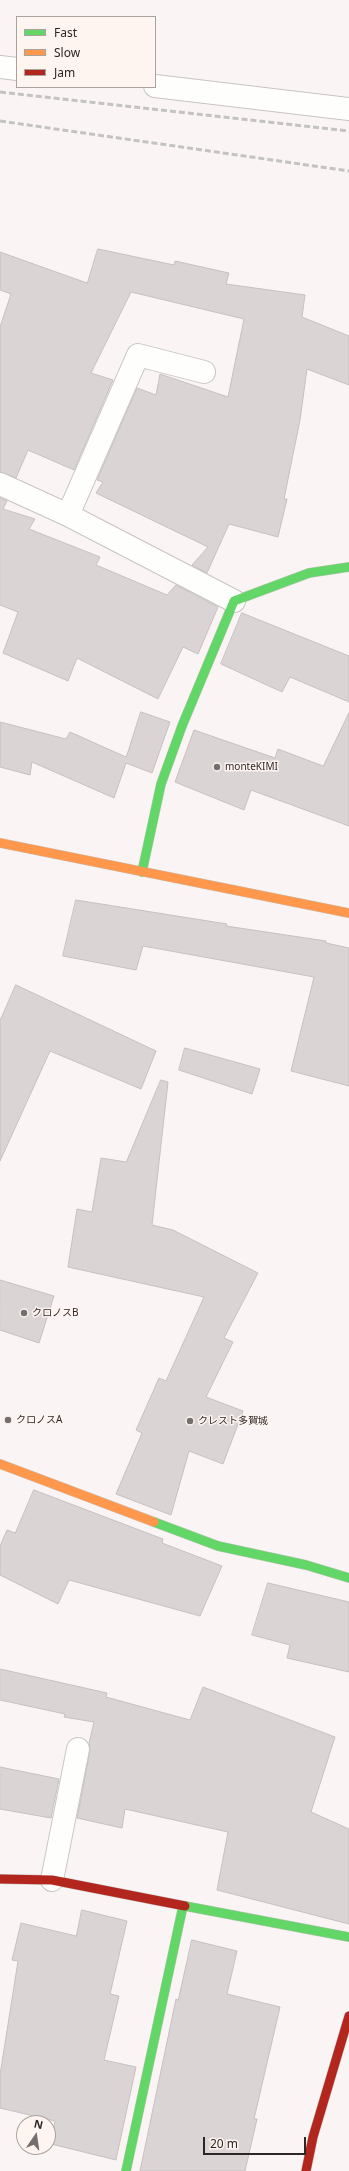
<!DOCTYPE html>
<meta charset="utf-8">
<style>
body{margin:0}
#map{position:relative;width:349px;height:2171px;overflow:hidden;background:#faf5f4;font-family:"Noto Sans",sans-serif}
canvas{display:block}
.legend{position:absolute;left:16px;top:16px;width:140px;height:72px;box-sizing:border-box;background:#fef4f0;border:1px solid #aaa29f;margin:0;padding:5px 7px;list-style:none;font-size:12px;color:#2c2725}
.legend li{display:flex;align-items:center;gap:8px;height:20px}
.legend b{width:20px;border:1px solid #aaa29f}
.north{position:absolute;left:16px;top:2115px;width:40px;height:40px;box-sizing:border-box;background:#fef4f0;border:1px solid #aaa29f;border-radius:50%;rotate:13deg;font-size:11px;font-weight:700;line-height:16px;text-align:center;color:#2c2725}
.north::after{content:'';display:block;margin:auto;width:14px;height:18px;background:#746f6d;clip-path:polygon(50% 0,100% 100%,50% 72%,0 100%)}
.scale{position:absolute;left:203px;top:2137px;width:103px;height:18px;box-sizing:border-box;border:2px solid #2c2725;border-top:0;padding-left:5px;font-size:12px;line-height:14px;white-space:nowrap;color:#2c2725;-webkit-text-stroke:3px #fef4f0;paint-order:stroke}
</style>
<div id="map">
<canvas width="349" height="2171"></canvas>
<ul class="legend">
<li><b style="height:5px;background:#63d668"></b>Fast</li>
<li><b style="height:5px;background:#ff974d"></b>Slow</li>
<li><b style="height:5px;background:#b3261e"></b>Jam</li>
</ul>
<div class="north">N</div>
<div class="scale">20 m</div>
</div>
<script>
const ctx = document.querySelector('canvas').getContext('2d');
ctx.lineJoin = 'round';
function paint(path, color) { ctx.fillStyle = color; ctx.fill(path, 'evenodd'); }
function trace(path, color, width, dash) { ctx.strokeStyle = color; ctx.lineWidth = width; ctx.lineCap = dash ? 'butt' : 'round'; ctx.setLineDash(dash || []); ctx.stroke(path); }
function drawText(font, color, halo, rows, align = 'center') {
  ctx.font = font + ' "Noto Sans","Noto Sans JP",sans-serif'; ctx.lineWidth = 3; ctx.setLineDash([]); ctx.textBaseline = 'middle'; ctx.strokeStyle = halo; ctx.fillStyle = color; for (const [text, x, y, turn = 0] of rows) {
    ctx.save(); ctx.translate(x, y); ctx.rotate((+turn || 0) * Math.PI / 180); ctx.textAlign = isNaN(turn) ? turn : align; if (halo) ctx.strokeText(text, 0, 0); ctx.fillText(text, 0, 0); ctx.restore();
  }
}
const building = new Path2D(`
 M98,249L174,265L175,261L229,273L226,284L305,295L302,317L349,336V385L307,369L300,420L284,499H287L278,537L229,524L207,573L192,565L208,547L96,493L103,482L97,480L137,388L156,395L160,374L228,397L244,319L131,292L91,373L113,380L74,470L28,450L16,478L0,472V327L11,294L0,290V252L87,283Z
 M0,498L7,501L3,509L35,519L29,529L100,557L96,565L167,595L176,585L218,607L198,654L183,647L158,699L77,658L68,681L3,653L18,612L0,605Z
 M242,613L349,656V702L290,677L282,692L221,664Z
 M141,712L170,722L152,773L126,763L114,798L32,762L30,775L0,767V722L66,739L70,732L126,757Z
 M349,713V826L251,790L244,810L175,782L194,730L275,758L278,749L323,766Z
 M76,900L227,924L226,926L326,941V943L349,948V1086L291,1071L314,977L143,946L136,970L63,956Z
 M16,985L156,1051L141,1089L50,1051L0,1161V1021Z
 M185,1048L260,1069L252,1094L179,1070Z
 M161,1080L168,1082L152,1225L173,1230L258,1273L224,1338L233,1342L206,1397L243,1411L223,1464L189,1451L171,1515L116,1494L142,1433L136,1430L159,1378L166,1381L204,1297L68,1267L77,1209L92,1212L101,1158L126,1162Z
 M0,1280L54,1296L39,1343L0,1330Z
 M34,1490L163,1539L162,1543L222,1566L200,1616L69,1580L58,1604L0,1575V1546L7,1530L15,1533Z
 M268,1583L349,1602V1672L287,1658L290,1645L252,1635Z
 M0,1669L107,1693L106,1697L190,1720L203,1687L335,1737L311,1812L349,1829V1924L217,1890L228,1832L125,1809L122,1828L77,1818L90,1751L89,1743L94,1722L64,1717L65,1714L0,1700Z
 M0,1767L59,1779L51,1818L0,1809Z
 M82,1910L127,1921L110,1994L119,1996L104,2060L136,2067L116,2160L51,2144L55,2121L0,2108V2075L18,1961L12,1960L21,1923L76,1936Z
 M192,1940L237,1951L227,1994L280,2007L254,2119H257L245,2171H140L176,1999L178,2000Z`);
paint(building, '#dad5d4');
trace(building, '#c6c1c0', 1);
const street = new Path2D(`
 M0,67L17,69
 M155,86L349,109
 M0,484L68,515L234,601
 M68,515L138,355L204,372
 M52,1880L78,1749`);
const fast = new Path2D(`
 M142,872L161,784L182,726L234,601L309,573L349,567
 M154,1522L218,1546L306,1565L349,1578
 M185,1906L349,1937
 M126,2171L183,1906`);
const slow = new Path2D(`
 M0,843L349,913
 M0,1464L154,1522`);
const jam = new Path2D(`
 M0,1879L52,1880L185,1906
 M306,2171L313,2137L349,2016`);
trace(street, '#c8c4c2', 24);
trace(fast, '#c8c4c2', 10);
trace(slow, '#c8c4c2', 10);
trace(jam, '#c8c4c2', 10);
trace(street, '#fefefd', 22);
trace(fast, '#63d668', 9);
trace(slow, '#ff974d', 9);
trace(jam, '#b3261e', 9);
trace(new Path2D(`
 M0,92L349,131
 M0,121L349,171`), '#c4c2c2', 3, [6, 3]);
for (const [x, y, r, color] of [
 [217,767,4,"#746f6d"],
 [24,1313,4,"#746f6d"],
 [8,1420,4,"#746f6d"],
 [190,1421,4,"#746f6d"]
]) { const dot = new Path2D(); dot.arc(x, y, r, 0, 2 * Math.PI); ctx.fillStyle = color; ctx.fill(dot); trace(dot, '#fef4f0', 1.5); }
drawText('10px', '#2c2725', '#fef4f0', [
 ["monteKIMI",225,767],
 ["クロノスB",32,1313],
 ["クロノスA",16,1420],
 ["クレスト多賀城",198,1421]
], 'left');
</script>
